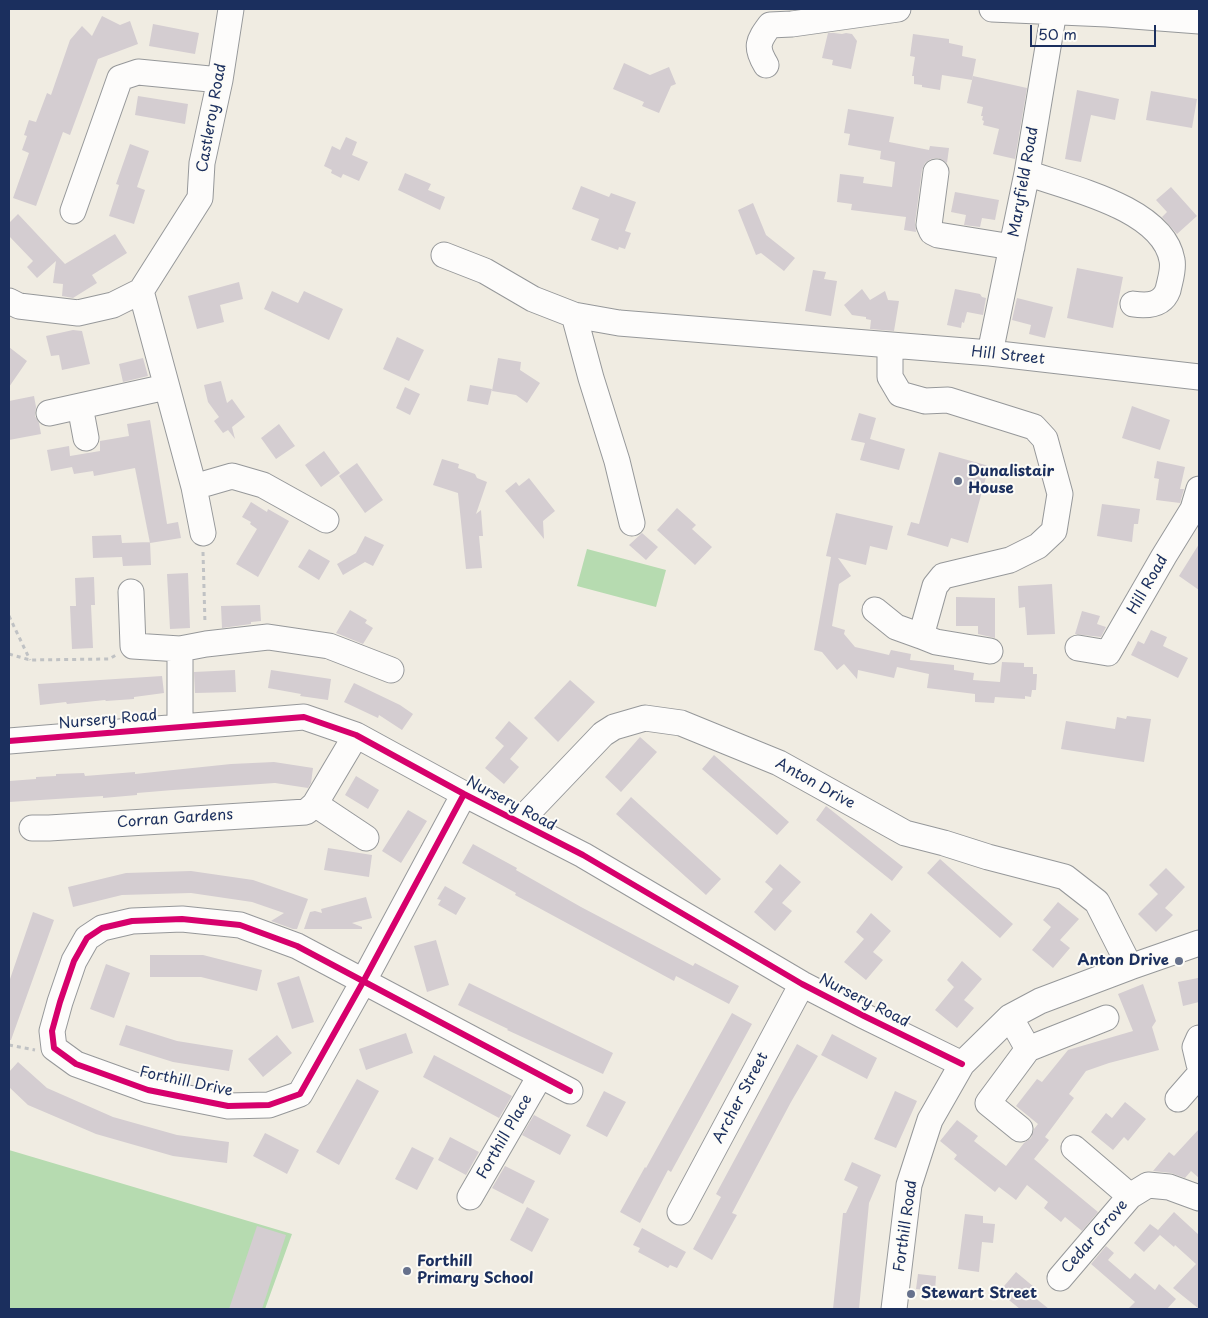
<!DOCTYPE html>
<style>
body{margin:0}
#map{position:relative;width:1208px;height:1318px;overflow:hidden;background:#f0ece2;font-family:"Playpen Sans",sans-serif}
canvas{display:block}
.frame{position:absolute;inset:0;border:10px solid #1b2f5e;pointer-events:none}
.scale{position:absolute;left:1030px;top:25px;width:126px;height:22px;box-sizing:border-box;border:2px solid #1b2f5e;border-top:0;padding-left:6px;font-size:15px;line-height:18px;white-space:nowrap;color:#1b2f5e;-webkit-text-stroke:4px #fdfcf7;paint-order:stroke}
</style>
<div id="map">
<canvas width="1208" height="1318"></canvas>
<div class="frame"></div>
<div class="scale">50 m</div>
</div>
<script>
const ctx = document.querySelector('canvas').getContext('2d');
ctx.lineJoin = 'round';
function paint(path, color) { ctx.fillStyle = color; ctx.fill(path, 'evenodd'); }
function trace(path, color, width, dash) { ctx.strokeStyle = color; ctx.lineWidth = width; ctx.lineCap = dash ? 'butt' : 'round'; ctx.setLineDash(dash || []); ctx.stroke(path); }
function drawText(font, color, halo, rows, align = 'center') {
  ctx.font = font + ' "Playpen Sans",sans-serif'; ctx.lineWidth = 4; ctx.setLineDash([]); ctx.textBaseline = 'middle'; ctx.strokeStyle = halo; ctx.fillStyle = color; for (const [text, x, y, turn = 0] of rows) {
    ctx.save(); ctx.translate(x, y); ctx.rotate((+turn || 0) * Math.PI / 180); ctx.textAlign = isNaN(turn) ? turn : align; if (halo) ctx.strokeText(text, 0, 0); ctx.fillText(text, 0, 0); ctx.restore();
  }
}
paint(new Path2D(`
 M587,549L666,570L656,607L577,586Z
 M9,1150L292,1234L265,1309H9Z`), '#b6dbb0');
paint(new Path2D(`
 M102,16L120,25L130,21L138,44L98,59L70,135L63,132L36,206L13,198L29,153L22,150L27,136L24,135L29,120L36,122L47,93L51,95L70,40L82,26L92,36Z
 M153,24L199,33L195,54L149,46Z
 M828,33H834L842,34L846,33L852,34L857,41L851,69L832,65L833,60L822,58Z
 M913,34L949,39V43L963,46L962,56L976,59L972,80L942,75L940,90L922,87V85L914,84V76H912L915,57L910,56Z
 M624,63L650,75L669,67L676,84L671,86L659,113L642,106L644,102L613,89Z
 M973,76L1027,88L1015,159L993,154L999,129L983,125L984,121L982,120L983,116H981L983,107L967,103Z
 M1077,90L1119,99L1115,120L1091,115L1081,162L1065,159Z
 M1151,91L1197,99L1192,128L1146,120Z
 M138,96L188,104L185,124L135,115Z
 M848,109L894,117L889,142L929,150L930,146L949,148L947,163L938,158L931,159L925,163L922,170L915,223L916,232L904,230L906,217L851,210L852,204L837,202L840,174L864,177L863,183L892,187L895,162L880,159L881,151L848,145L850,134L844,133Z
 M346,137L357,142L352,155L368,162L359,181L343,174L341,178L331,173L332,170L324,166L332,146L340,150Z
 M130,144L149,151L137,187L145,190L134,224L109,216L119,185L116,184Z
 M405,173L431,184L428,190L445,197L440,210L398,190Z
 M581,186L609,197L611,193L636,202L625,231L631,233L625,249L619,247L618,250L591,240L599,219L572,209Z
 M1171,187L1197,216L1177,234L1162,217L1167,212L1156,200Z
 M955,192L999,200L995,220L982,218L980,227L964,225L966,215L951,212Z
 M753,203L766,235L795,258L784,271L761,253L756,255L738,210Z
 M18,214L65,264L115,234L127,253L92,275L97,283L73,298L62,296L63,284L53,283L56,261L37,278L27,267L33,261L9,236V223Z
 M1077,268L1123,277L1113,328L1067,318Z
 M813,270L826,272L824,279L837,281L831,316L805,311Z
 M239,282L243,299L220,305L224,322L197,329L188,296Z
 M862,289L870,300L885,291L888,300L899,301L894,331L870,329L871,320L866,319V317L852,315L844,305Z
 M955,289L980,294L982,297L986,298L983,315L967,312L964,323L962,322L961,328L947,325Z
 M272,291L298,303L304,291L343,309L329,340L264,309Z
 M1017,298L1053,307L1045,338L1029,334L1031,325L1012,320Z
 M73,330L82,331L90,364L62,370L59,355L51,356L46,336Z
 M397,337L424,350L409,381L383,369Z
 M9,347L27,361L9,387Z
 M143,358L148,376L123,382L119,364Z
 M498,358L521,362L520,370L540,383L527,403L516,395L492,391Z
 M221,381L227,403L232,399L245,417L232,427L235,439L228,430L223,433L214,421L219,417L208,402L204,385Z
 M470,385L492,389L488,405L467,401Z
 M405,387L420,394L410,415L396,408Z
 M34,396L36,407L35,416L39,423L41,434L9,440V401Z
 M1132,406L1170,420L1160,450L1122,438Z
 M859,413L876,418L870,439L905,449L899,470L860,460L865,443L851,440Z
 M150,420L167,524L178,522L181,538L150,543L135,468L94,476L93,471L74,474L72,467L51,471L47,450L69,446L70,456L100,451V441L129,436L127,424Z
 M279,424L295,446L276,459L261,438Z
 M324,451L340,473L321,487L305,465Z
 M939,452L989,466L968,543L951,538L948,547L907,535L911,522L919,524Z
 M442,459L459,464L458,468L475,474L477,478L487,482L476,514L481,510L483,536H479L482,568L466,569L458,493L433,485Z
 M1157,461L1185,467L1180,489H1184L1180,503L1156,500L1159,479L1154,478Z
 M357,463L383,500L365,513L339,476Z
 M529,478L555,511L543,521L544,539L505,491L516,482L519,486Z
 M251,502L267,512L268,509L289,521L258,577L236,564L257,529L250,524L251,522L242,517Z
 M1102,504L1140,509L1138,524H1134L1132,542L1097,536Z
 M677,508L696,525L692,529L712,547L695,565L657,530Z
 M836,513L893,526L887,550L870,546L866,565L838,558L851,576L839,584L832,626L845,630L844,634L855,647L889,655L891,650L911,654L910,660L954,665V670L974,673L973,680L1000,682L1002,662L1024,663V667H1033V674H1037L1036,690H1032L1031,697L1025,696V699L995,697L994,703L975,702V694L927,688L929,674L897,667L894,678L858,670L857,679L844,664L837,670L822,652L814,650L831,557L826,556Z
 M642,533L658,547L646,560L629,545Z
 M121,535L122,543L150,542L151,565L123,566L122,557L93,558L92,536Z
 M365,536L384,545L373,566L365,562L343,575L337,564L356,553Z
 M1199,544V590L1179,576Z
 M309,549L330,561L319,580L298,567Z
 M188,573L190,628L170,629L167,574Z
 M94,577L95,605H91L93,648L72,649L70,606H76L75,578Z
 M1052,584L1055,634L1027,635L1025,607L1019,608L1018,586Z
 M956,597L995,598V638L978,634V626H956Z
 M260,605L261,621L251,622V624L222,628L221,606Z
 M350,610L367,620L365,623L373,628L363,644L336,633Z
 M1082,611L1100,616L1097,624L1106,627L1101,637L1075,634Z
 M1151,630L1167,637L1163,646L1188,658L1178,678L1131,655L1138,641L1144,644Z
 M235,670L236,692L195,693L194,672Z
 M271,670L331,679L328,700L300,696L301,694L268,688Z
 M162,676L164,693L134,697V699L106,701L105,700L67,704L66,702L40,705L38,684Z
 M570,680L595,702L558,742L534,718Z
 M354,683L400,705L413,714L402,730L379,715L378,718L344,702Z
 M1127,716L1151,719L1144,762L1061,749L1066,721L1115,729L1117,717L1126,719Z
 M509,721L528,738L510,759L519,767L504,784L485,768L504,746L495,738Z
 M640,737L657,752L621,792L605,777Z
 M714,755L789,822L777,835L702,769Z
 M274,762L313,768L311,783L308,788L275,783L173,790L137,793V795L103,798V796L9,802V781L36,779V777L56,776V774L84,773L85,776L135,772V774L231,764Z
 M356,776L379,790L368,809L345,795Z
 M631,797L721,879L706,895L616,814Z
 M826,806L903,867L892,881L816,820Z
 M408,810L427,821L401,863L382,851Z
 M473,844L517,868L516,870L581,907L693,966L695,963L739,986L729,1004L676,976L674,981L515,895L516,893L462,863Z
 M328,848L372,855L369,877L324,870Z
 M940,859L1013,924L1000,938L927,873Z
 M780,864L801,882L782,903L792,911L775,931L754,912L773,889L765,882Z
 M1166,868L1185,887L1165,908L1173,915L1156,932L1138,914L1158,894L1149,885Z
 M191,871L253,880L308,899L297,929H293L271,921L284,913L252,902L191,893L122,895L73,907L68,887L126,873Z
 M445,886L466,898L456,915L438,905L441,900L437,899Z
 M366,897L372,918L352,923L362,927V929H304L310,912L315,911L322,913L321,909Z
 M1058,902L1079,919L1060,940L1070,948L1053,968L1032,950L1051,927L1043,920Z
 M33,912L54,920L11,1040H9V982Z
 M871,913L891,931L873,952L883,960L866,980L844,962L864,939L856,932Z
 M436,940L449,985L427,992L414,946Z
 M150,955H203L262,970L257,991L201,977H150Z
 M962,961L982,979L964,1000L974,1008L957,1028L935,1010L954,987L947,980Z
 M106,964L130,973L114,1018L90,1009Z
 M299,976L314,1022L292,1029L277,983Z
 M1198,978L1199,1002L1183,1006L1178,982Z
 M469,983L613,1053L603,1074L507,1030L508,1029L458,1005Z
 M1143,984L1156,1021L1152,1027L1159,1050L1109,1063L1086,1071L1069,1094L1074,1098L1045,1137L1049,1140L1034,1159L1098,1212L1082,1231L1065,1217L1061,1222L1044,1208L1048,1202L1027,1185L1016,1200L999,1187L995,1192L954,1159L957,1155L940,1141L957,1120L978,1136L974,1141L1006,1166L1024,1143L1031,1138L1034,1129L1038,1124L1016,1106L1037,1079L1042,1082L1068,1050L1133,1031L1118,994Z
 M732,1013L752,1024L671,1172L668,1170L640,1223L620,1212L645,1167L646,1168Z
 M126,1025L177,1041L233,1050L229,1071L173,1062L119,1045Z
 M406,1033L413,1053L366,1070L359,1049Z
 M832,1034L877,1058L867,1079L821,1055Z
 M277,1035L292,1053L263,1077L248,1059Z
 M797,1044L818,1056L791,1102L732,1213L737,1215L712,1260L693,1249L721,1197L716,1194Z
 M434,1055L512,1096L499,1118L423,1077Z
 M18,1062L47,1088L113,1117L177,1135L229,1142L227,1163L173,1156L96,1134L28,1105L9,1087V1072Z
 M357,1079L379,1091L339,1165L316,1152Z
 M604,1091L626,1102L607,1137L586,1126Z
 M895,1091L917,1101L896,1148L874,1139Z
 M1125,1102L1146,1119L1128,1141L1124,1137L1113,1150L1091,1132L1106,1113L1112,1118Z
 M534,1115L571,1135L560,1155L522,1135Z
 M1199,1129V1178L1191,1171L1185,1178L1171,1173L1153,1171L1169,1152L1174,1156Z
 M265,1133L299,1150L287,1174L253,1156Z
 M450,1137L479,1152L466,1175L438,1160Z
 M412,1147L434,1158L417,1190L395,1179Z
 M852,1162L881,1175L869,1203L859,1309H833L843,1213H846L858,1187L844,1180Z
 M505,1166L535,1181L523,1204L492,1188Z
 M527,1207L549,1219L532,1252L510,1240Z
 M1174,1212L1199,1235V1309L1173,1288L1196,1264L1175,1245L1174,1247L1160,1235L1144,1252L1134,1243L1150,1224L1158,1230Z
 M965,1214L983,1216V1223L995,1224L993,1243L982,1242L979,1272L958,1269Z
 M257,1226L286,1235L262,1309H229Z
 M642,1228L686,1252L677,1268L670,1265L668,1268L638,1252L640,1248L633,1245Z
 M1106,1246L1114,1253L1108,1260L1130,1279L1135,1273L1155,1290L1159,1284L1176,1299L1167,1309H1128L1135,1302L1091,1264Z
 M1016,1272L1034,1287L1029,1293L1049,1309H1020L999,1292Z
 M918,1274L936,1276L935,1291L916,1289Z`), '#d4cdd1');
const minor = new Path2D(`
 M992,9L1107,14L1199,21
 M766,65C755,47 758,41 770,25L792,24L898,9
 M936,172L929,225L932,232L938,235L1012,247
 M1027,173C1069,188 1163,208 1172,260C1174,270 1170,280 1168,290C1162,306 1147,306 1133,304
 M73,211L120,78L138,72L220,80
 M444,255L485,271L533,299L574,315L619,323L990,353L1199,377
 M9,301L19,306L78,313L113,305L141,291
 M574,315L591,378L617,461L632,523
 M990,353L1027,173L1054,11
 M80,406L86,438
 M49,413L166,387
 M194,487L232,476L263,485L326,520
 M203,533L194,487L141,291L200,198L202,163L220,80L231,9
 M131,592L133,646L180,649L206,644L268,637L329,646L391,670
 M875,610L896,627L921,636L935,586L943,576L1010,560L1038,546L1054,531L1060,494L1045,439L1034,427L948,400L925,401L900,394L890,377V346
 M921,636L936,642L990,651
 M1078,648L1108,653L1164,556L1193,509L1199,489
 M180,727V649
 M9,741L304,717L356,735L464,794L583,855L802,984L864,1016L962,1064
 M464,794L363,982L300,1094L269,1105L228,1106L148,1090L76,1064L54,1048L52,1031L60,1002L74,961L87,938L102,928L132,921L182,919L240,925L297,946L570,1091
 M315,804L366,838
 M519,822L603,734L614,727L645,718L681,723L779,763L905,833L944,843L988,857L1065,877L1097,902L1130,967
 M32,828H49L306,812L315,804L356,735
 M1010,1017L1028,1049L988,1103L1020,1129
 M1199,1038L1195,1047L1199,1064
 M1028,1049L1106,1018
 M1178,1099L1199,1075
 M1074,1148L1130,1196
 M470,1197L540,1076
 M680,1212L802,984
 M1060,1278L1130,1196L1148,1185L1169,1187L1199,1198
 M894,1309L909,1185L930,1120L962,1064L1010,1017L1040,1001L1130,967L1199,943`);
trace(minor, '#96989a', 27);
trace(new Path2D(`
 M203,552L205,624
 M9,616L30,660
 M9,654L30,660L109,659L116,655
 M9,1045L35,1050`), '#c0c2c4', 3, [4, 4]);
trace(minor, '#fdfcfb', 25);
trace(new Path2D(`
 M9,741L304,717L356,735L464,794L583,855L802,984L864,1016L962,1064
 M464,794L363,982L300,1094L269,1105L228,1106L148,1090L76,1064L54,1048L52,1031L60,1002L74,961L87,938L102,928L132,921L182,919L240,925L297,946L570,1091`), '#d6006c', 6);
for (const [x, y, r, color] of [
 [958,481,5,"#66718c"],
 [1179,961,5,"#66718c"],
 [407,1271,5,"#66718c"],
 [911,1294,5,"#66718c"]
]) { const dot = new Path2D(); dot.arc(x, y, r, 0, 2 * Math.PI); ctx.fillStyle = color; ctx.fill(dot); trace(dot, '#fdfcf7', 2); }
drawText('15px', '#1b2f5e', '#fdfcf7', [
 ["Castleroy Road",212,118,-80],
 ["Maryfield Road",1024,182,-80],
 ["Hill Street",1008,356,6],
 ["Hill Road",1148,585,-60],
 ["Nursery Road",108,720,-5],
 ["Anton Drive",815,784,29],
 ["Nursery Road",511,804,28],
 ["Corran Gardens",175,819,-4],
 ["Nursery Road",864,1001,27],
 ["Forthill Drive",186,1082,12],
 ["Archer Street",741,1098,-62],
 ["Forthill Place",505,1137,-60],
 ["Forthill Road",906,1226,-82],
 ["Cedar Grove",1095,1237,-49]
]);
drawText('bold 15px', '#1b2f5e', '#fdfcf7', [
 ["Dunalistair",968,472],
 ["House",968,489],
 ["Anton Drive",1169,961,"right"],
 ["Forthill",417,1262],
 ["Primary School",417,1279],
 ["Stewart Street",921,1294]
], 'left');
</script>
